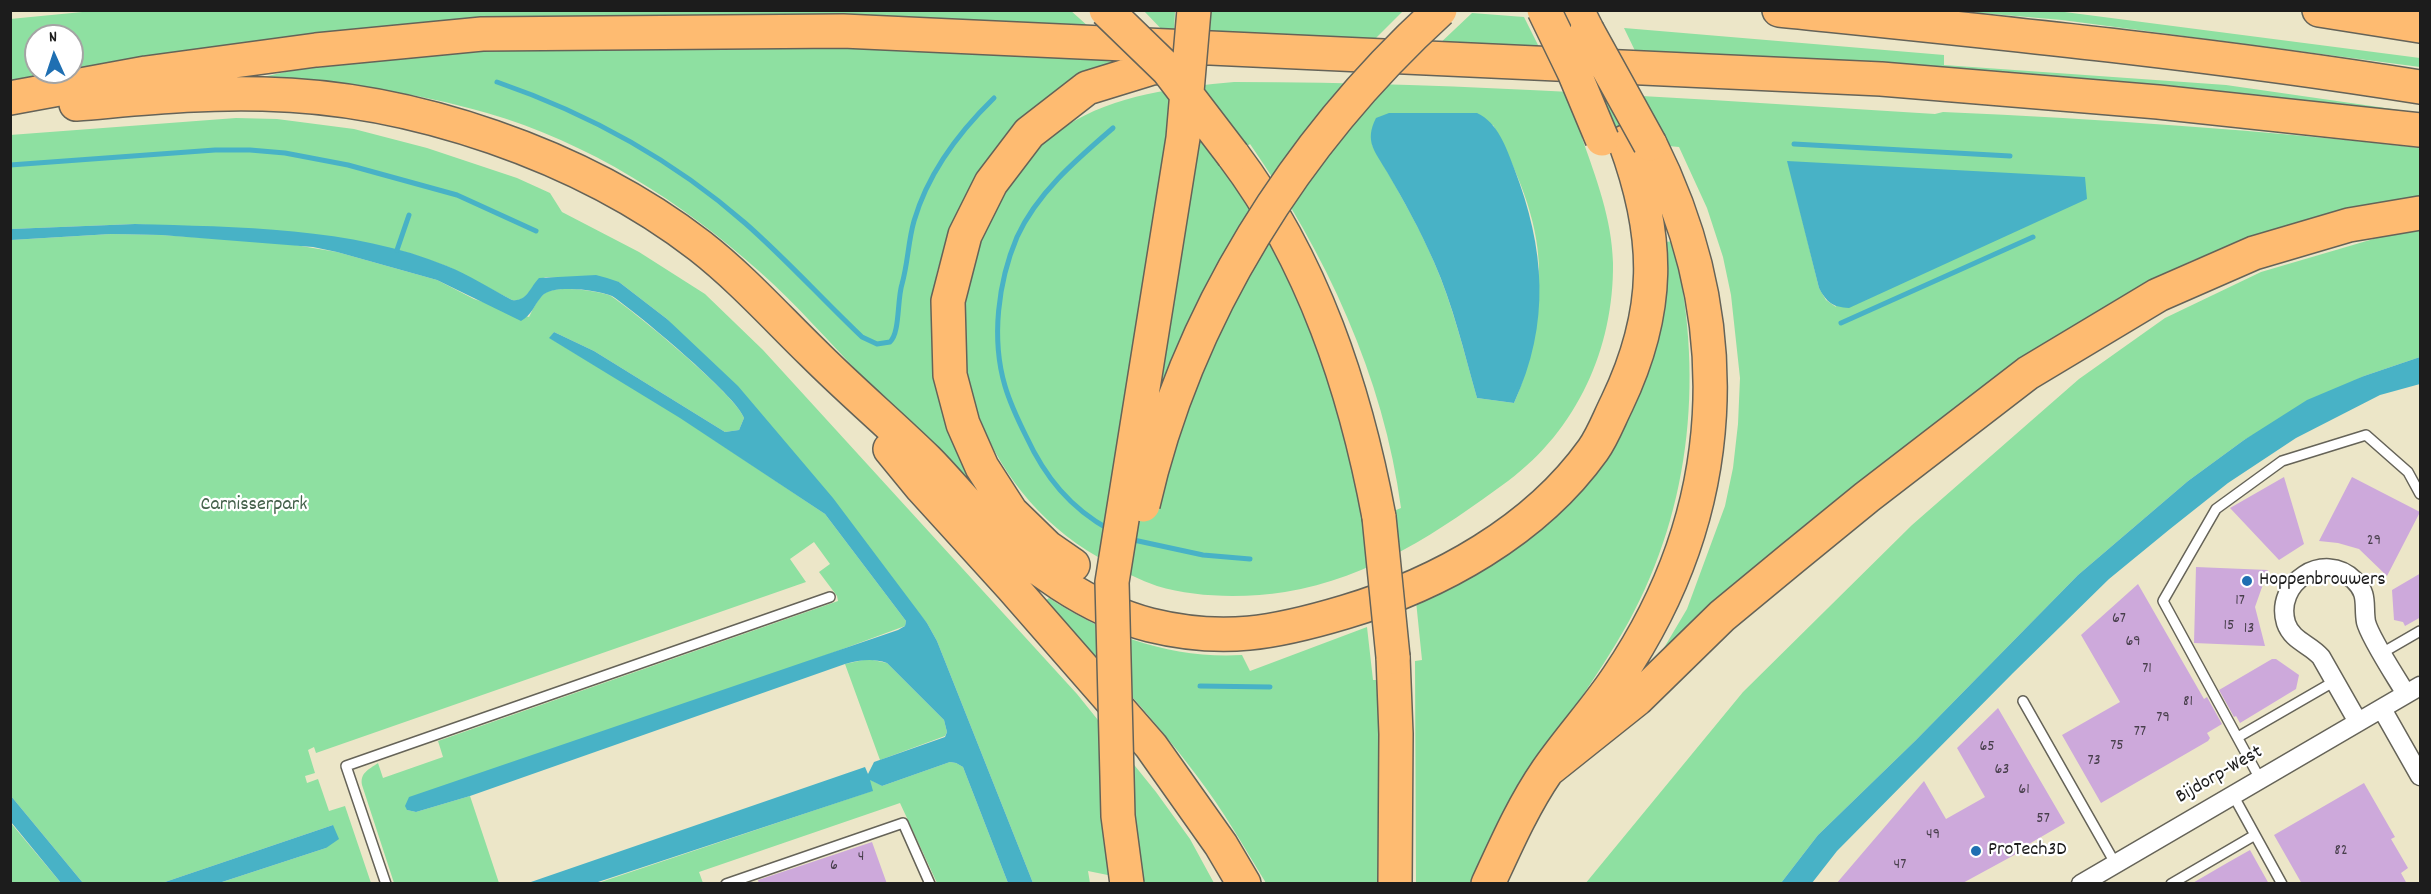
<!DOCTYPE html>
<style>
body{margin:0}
#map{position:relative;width:2431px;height:894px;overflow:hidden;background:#ece6c8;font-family:Dekko,sans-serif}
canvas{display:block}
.frame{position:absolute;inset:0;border:12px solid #1c1c1c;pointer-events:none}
.north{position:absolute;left:24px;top:24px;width:60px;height:60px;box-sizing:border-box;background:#fff;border:2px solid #a4a4a4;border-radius:50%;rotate:357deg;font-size:16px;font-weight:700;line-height:24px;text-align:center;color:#1c1c1c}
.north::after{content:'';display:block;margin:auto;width:21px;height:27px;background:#1f6fb2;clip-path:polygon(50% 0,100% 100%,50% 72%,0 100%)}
</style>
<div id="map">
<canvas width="2431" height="894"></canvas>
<div class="frame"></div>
<div class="north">N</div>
</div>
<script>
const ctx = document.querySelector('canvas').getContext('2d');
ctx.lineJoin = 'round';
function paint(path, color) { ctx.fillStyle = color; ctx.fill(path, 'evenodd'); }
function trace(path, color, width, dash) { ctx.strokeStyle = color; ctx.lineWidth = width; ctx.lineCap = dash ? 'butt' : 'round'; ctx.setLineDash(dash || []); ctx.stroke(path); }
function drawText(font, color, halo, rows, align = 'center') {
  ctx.font = font + ' Dekko,sans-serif'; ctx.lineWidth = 4.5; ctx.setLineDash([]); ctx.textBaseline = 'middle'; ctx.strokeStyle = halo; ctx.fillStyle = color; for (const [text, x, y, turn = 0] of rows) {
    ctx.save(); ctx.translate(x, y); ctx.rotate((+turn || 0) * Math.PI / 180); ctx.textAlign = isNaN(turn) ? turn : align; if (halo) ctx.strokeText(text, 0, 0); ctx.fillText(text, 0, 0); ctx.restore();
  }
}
paint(new Path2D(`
 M103,10H1070L1089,27L823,23L11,85L10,19ZM36,36H72V72H36Z
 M1144,11H1175L1174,34L1168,36Z
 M1210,11H1403L1369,45L1208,40Z
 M1957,11H2057L2420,58V67L2062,20Z
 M1472,13L1524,17L1541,51L1436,47Z
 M1624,28L1944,55V65L2226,85L2420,113V120L1639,59Z
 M645,44L849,47L1145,61L1089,78L959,214L946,242L937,272L931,305L935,366L1010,529C961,479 913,429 865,379C830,343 797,305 760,272C682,202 588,142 487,113C415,92 338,82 263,77L294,70L461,53Z
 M1234,82C1468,82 1702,100 1935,114L1943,112C2103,119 2262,130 2420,148V196L2359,206L2317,218L2229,246L2191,261L2117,299L2037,352L1658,658L1687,609L1725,506L1733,468L1738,424L1740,378L1731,295L1723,257L1707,208L1679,147L1582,138C1596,178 1612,219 1613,263C1614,348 1577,430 1508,481C1440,531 1371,578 1285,592C1245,598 1197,598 1157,586C1140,580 1124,572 1109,563C987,500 928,353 987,227C1004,190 1031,148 1066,126C1114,95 1178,87 1234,82ZM1493,125C1516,169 1538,218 1539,268C1539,286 1535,305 1533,323C1529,353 1527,375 1514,403L1477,398C1464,352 1453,306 1434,262C1417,222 1394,184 1372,145ZM1250,144C1325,252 1384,377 1401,508L1366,522L1334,389L1291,282L1258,221L1220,165ZM1788,161L1836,307L1826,300L1819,288Z
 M236,118L277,119L354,129L427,148L517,178L550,193L562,212L639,252L705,294L763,350L1077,694L1156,792L1190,839L1214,883H1147L1088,871L1090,883H1033L937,641L927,623L667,319L619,282L546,277C530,281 530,303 512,300L449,267L409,253L376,245L311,235L135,224L11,229L10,135Z
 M2420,229V357L2364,376L2244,440L2188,481L2078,575L1916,740L1818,835L1781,883L1585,884L1743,692L1912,525L2079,379L2165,318L2261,272L2404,230Z
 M111,234L161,235L283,243L337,252L437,280L474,299L529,317C533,309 538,298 545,293C557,285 599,291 611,296C635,312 737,396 744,418L739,430L725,432L594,351L554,332L550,338L680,417L825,514L906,621L905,626L407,810L416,812L470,796L499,883H394L362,785C360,773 368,770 378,763L383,778L443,757L438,741L838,601L837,596L819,572L830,564L814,542L790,559L806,582L316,753L314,747L308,750L315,773L305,776L307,783L318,779L329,811L345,806L371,883H219L326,848L333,825L162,883H83L11,796V240Z
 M1673,241C1704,370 1693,505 1628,623C1598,677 1560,726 1527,779C1506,812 1491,849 1473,883H1416L1415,661L1422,660L1416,601L1616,441C1654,374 1670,319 1666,242Z
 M1049,598C1107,636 1172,659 1242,655L1250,671L1367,627L1373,680H1379V883H1266C1244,847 1223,810 1197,776C1151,714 1097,658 1045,601Z
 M868,659L887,663L944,720L947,732L945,736L880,760L845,664Z
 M950,762L956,763L963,767L1008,883H937L900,803L699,872L703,883L595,884L872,791L869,779L882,786Z
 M10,822L61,883H11Z`), '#8ee0a1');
paint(new Path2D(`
 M1389,113H1477C1498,123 1506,147 1514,168C1545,248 1551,323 1514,403L1477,398C1464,352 1453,305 1434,262C1420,230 1404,201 1387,172C1375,151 1364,142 1376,118Z
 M1787,161L2085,177L2087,199L1849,308C1833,307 1827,303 1819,288Z
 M135,224C236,227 353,227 447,266C469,275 491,289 512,300C527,302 530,287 539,278L596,275L607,278L619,282L667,319L738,386L833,498L927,623L937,641L1033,883H1008L963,767L956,763L950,762L882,786L870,780L873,791L595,883H528L865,767L868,774L874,762L945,737L947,732L944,720L887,663C872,658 861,660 845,664L470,796L416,812L407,810L405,806L409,797L898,630L905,626L906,621L825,514L680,418L549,338L554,332L594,351L725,432L739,430L744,418C737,396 635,311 612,296C598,290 552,284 542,296C534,305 532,315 521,321L437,280L337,252L313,247L161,235L111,234L11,240V229Z
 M2420,357V384L2380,395L2296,438L2228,483L2170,529L2109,579L2013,673L1837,851L1812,883H1781L1818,835L1916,740L2078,575L2188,481L2244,440L2307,400L2364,376Z
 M11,796L83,883H61L11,822Z
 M333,825L339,839L326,848L219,883H162Z`), '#48b2c6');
trace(new Path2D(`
 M497,82C587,113 673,160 745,223C786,259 822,299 862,337L877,344L890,342C900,333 897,300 902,284C908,263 908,242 914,221C928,173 959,132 994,98
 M1794,144L2010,156
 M10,165L215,150H250L285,153L348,165L457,195L536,231
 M397,250L409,215
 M1841,323L2033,237
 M1110,530C1070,508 1045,477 1026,436C1018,420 1010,403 1005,386C991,339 998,282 1017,237C1037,193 1077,159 1113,128
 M1129,539L1203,555L1250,559
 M1200,686L1270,687`), '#48b2c6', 5);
paint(new Path2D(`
 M2284,477L2304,544L2279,560L2230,508Z
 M2352,477L2420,512L2387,576L2359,549L2338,543L2319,541Z
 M2196,567L2268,570L2255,607L2265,646L2194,643Z
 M2421,573V617L2405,626L2403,622L2394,620L2392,590Z
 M2138,584L2204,699L2207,697L2222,724L2207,733L2210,738L2208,741L2101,803L2062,735L2120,702L2081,635Z
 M2272,659H2276L2299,675L2296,689L2240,723L2236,716L2234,717L2219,690Z
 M1998,708L2065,823L2029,844V847L1961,884H1836L1924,781L1946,819L1985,797L1957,748Z
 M2364,783L2395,837L2391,839L2408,868L2401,873L2407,884H2302L2274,835Z
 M872,842L887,884H759L758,880Z
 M2250,850L2269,884H2191L2227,863Z`), '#cda9db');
const service = new Path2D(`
 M2382,653L2420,631
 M2023,701L2115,863
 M2238,737L2335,681
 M2260,779L2163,601L2216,509L2282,461L2366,435L2408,472L2420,494
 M2233,795L2282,884
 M386,884L346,766L830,597
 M726,884L903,823L930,884
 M2171,884L2255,835`);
const minor = new Path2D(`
 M2382,709L2420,776
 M2358,722L2321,657C2310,644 2292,641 2286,623C2274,583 2324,550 2354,580C2369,594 2363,605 2366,622C2370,638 2396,677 2406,694
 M2081,884L2420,686`);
const motorway = new Path2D(`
 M1577,10L1587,30
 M1779,10C1993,32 2208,53 2420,87
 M2319,10L2420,26
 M10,98L146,73L316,50L482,34L843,31L1881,79L2158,102L2420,130
 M76,104C138,99 201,92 263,94C412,97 582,155 700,246C741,278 776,317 813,353C850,390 890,424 927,460C947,480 964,502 984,521C1029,566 1088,609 1150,625C1223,643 1275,633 1345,612C1439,584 1535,531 1593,450C1603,436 1609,419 1617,403C1661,311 1660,237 1625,142
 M1233,155C1313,261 1355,389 1379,517
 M890,449L922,488L1012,587L1151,746L1221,845L1244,884
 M1073,565L1047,547L1011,512L982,467L963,424L950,375L948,301L965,235L991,183L1029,133L1087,88L1152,68L1188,64
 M1393,657L1396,734L1395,884
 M1548,770L1637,699L1722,616L1791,559L1867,497L2028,373L2158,295L2254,253L2349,225L2420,213
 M1488,884C1506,845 1523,806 1547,771C1569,739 1596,710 1618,677C1730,511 1739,322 1650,144`);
trace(service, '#656358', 12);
trace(minor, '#656358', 21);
trace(motorway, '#656358', 36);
trace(service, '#fff', 9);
trace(minor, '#fff', 18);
trace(motorway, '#febb71', 33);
const motorwayBridge = new Path2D(`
 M1106,10L1168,70L1233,155
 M1544,10L1574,72L1602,139
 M1587,30L1650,144
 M1143,505C1186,315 1296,141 1440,10
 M1379,517L1393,657
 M1127,884L1118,816L1112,582L1183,138L1194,10`);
trace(motorwayBridge, '#656358', 36, []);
trace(motorwayBridge, '#febb71', 33);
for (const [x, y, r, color] of [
 [2247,581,6,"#1f6fb2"],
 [1976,851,6,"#1f6fb2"]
]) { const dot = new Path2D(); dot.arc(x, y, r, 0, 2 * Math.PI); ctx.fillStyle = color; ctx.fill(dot); trace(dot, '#fff', 2); }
drawText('16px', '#483f4c', null, [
 ["29",2374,542],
 ["17",2240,602],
 ["67",2119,620],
 ["15",2229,627],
 ["13",2249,630],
 ["69",2133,643],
 ["71",2147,670],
 ["81",2188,703],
 ["79",2163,719],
 ["77",2140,733],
 ["75",2117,747],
 ["65",1987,748],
 ["73",2094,762],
 ["63",2002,771],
 ["61",2024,791],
 ["57",2043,820],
 ["49",1933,836],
 ["82",2341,852],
 ["4",861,858],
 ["47",1900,866],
 ["6",834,867]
]);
drawText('20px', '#44614b', '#fff', [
 ["Carnisserpark",254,506]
]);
drawText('20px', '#1c1c1c', '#fff', [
 ["Hoppenbrouwers",2259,581],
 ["ProTech3D",1988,851]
], 'left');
drawText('20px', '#1c1c1c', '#fff', [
 ["Bijdorp-West",2220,776,-30]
]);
</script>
